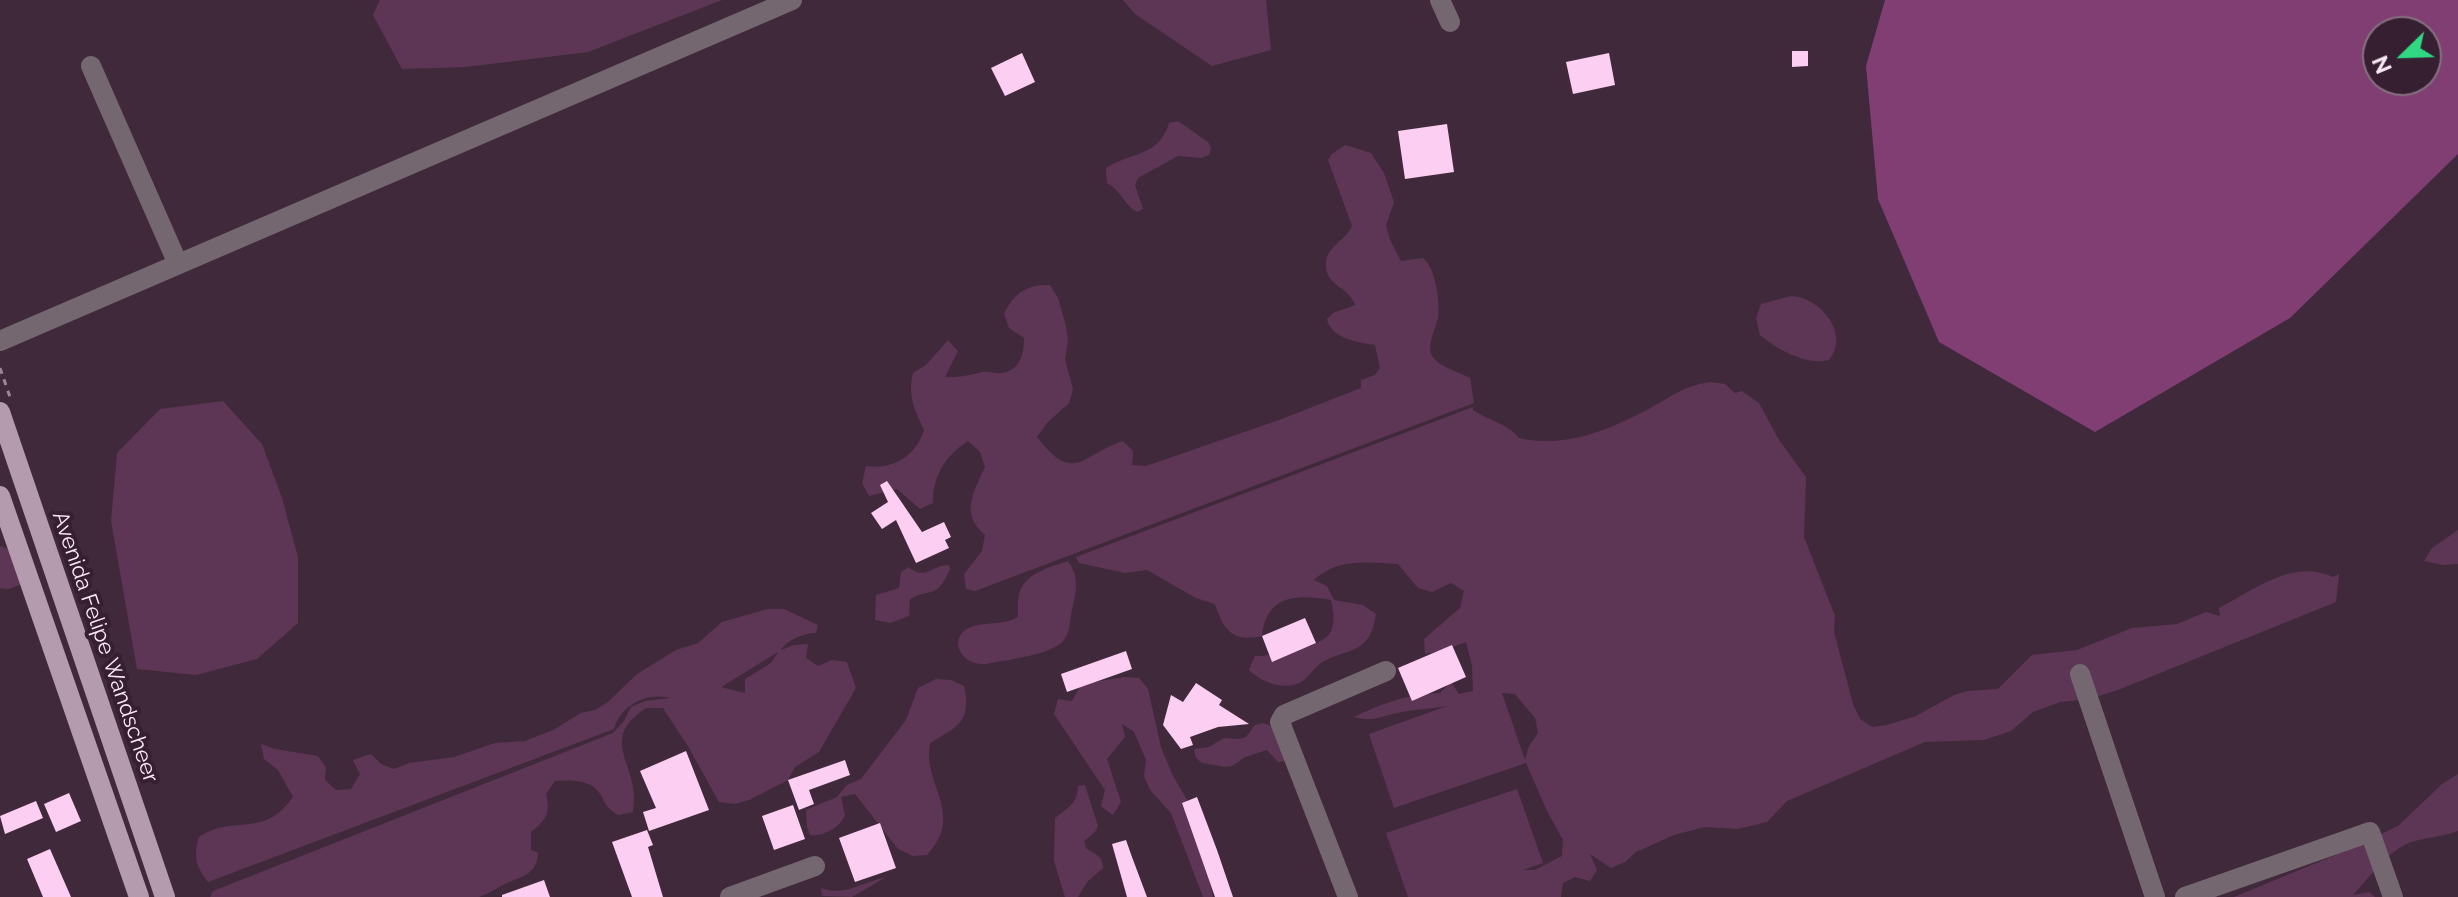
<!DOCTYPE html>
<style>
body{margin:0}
#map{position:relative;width:2458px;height:897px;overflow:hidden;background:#41293c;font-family:Raleway,sans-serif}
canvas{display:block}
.north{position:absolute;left:2362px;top:16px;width:80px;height:80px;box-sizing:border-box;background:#371f32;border:2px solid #857080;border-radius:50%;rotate:247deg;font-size:22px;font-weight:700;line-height:32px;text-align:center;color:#faeaf6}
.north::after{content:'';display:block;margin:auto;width:28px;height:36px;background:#31d882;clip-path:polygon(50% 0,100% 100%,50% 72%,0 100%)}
</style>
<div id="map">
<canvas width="2458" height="897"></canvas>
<div class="north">N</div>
</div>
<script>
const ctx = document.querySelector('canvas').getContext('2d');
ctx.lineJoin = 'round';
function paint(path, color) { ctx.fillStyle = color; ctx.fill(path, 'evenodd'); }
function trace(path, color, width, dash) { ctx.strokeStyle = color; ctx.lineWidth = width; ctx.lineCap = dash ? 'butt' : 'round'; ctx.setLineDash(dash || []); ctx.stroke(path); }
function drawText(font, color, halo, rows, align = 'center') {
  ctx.font = font + ' Raleway,sans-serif'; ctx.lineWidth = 8; ctx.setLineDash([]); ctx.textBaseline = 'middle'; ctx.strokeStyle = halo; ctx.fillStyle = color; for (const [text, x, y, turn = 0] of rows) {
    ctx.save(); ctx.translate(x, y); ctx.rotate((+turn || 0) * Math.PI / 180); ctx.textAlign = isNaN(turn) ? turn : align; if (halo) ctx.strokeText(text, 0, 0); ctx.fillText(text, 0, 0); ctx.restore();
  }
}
paint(new Path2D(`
 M380,0H722L588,52L466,67L402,69L373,15Z
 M1123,0H1266L1271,50L1212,66L1135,14Z
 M1178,121L1208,142L1211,148L1209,155L1201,158L1178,156L1138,178L1135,185L1143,209L1137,212C1124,205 1121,190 1107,183L1106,168C1131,152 1159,157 1169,123Z
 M1345,145L1371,153L1384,173L1394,202L1386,225L1390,240L1401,261L1423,258C1436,268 1440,303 1438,318C1436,329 1426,345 1432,356C1439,367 1459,372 1470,378L1474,403L975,591L966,589L964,574L982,551L985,535C960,514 973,493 985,467L980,452L968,441C946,455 932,477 933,503L920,509L897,489L869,496L862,483L866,466C893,470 916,456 924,430C915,410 907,396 913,373L926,365L948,340L958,351L945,377C959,378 969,375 983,372C990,371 996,374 1003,373C1021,369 1024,353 1024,338L1009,328L1004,314C1014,293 1027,284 1050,285L1058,298L1066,326L1068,341L1065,359L1073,389L1069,403L1047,423L1037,437C1075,486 1082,454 1123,441L1133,451L1132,465L1146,466L1279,420L1361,388V380L1375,375L1380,368L1375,345C1358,342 1331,339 1327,319L1333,313L1355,305C1350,287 1324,286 1326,263C1327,246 1346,240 1352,226L1328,160L1332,154Z
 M1791,296C1820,297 1851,334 1829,360C1806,366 1777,349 1760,335L1756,318L1761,304Z
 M1710,382L1725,384L1735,393L1742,391L1759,403L1779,440L1806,477L1804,537L1835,616L1834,632L1853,704L1860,719L1872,727L1887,725L1916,716L1954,695L1968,691L1998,689L2032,655L2077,650L2132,628L2177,624L2206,612L2220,616L2219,608C2254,590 2293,558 2333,577L2339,574L2336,602L2118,690L2089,699L2060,702L2033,712L2011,731L1984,740L1925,742L1787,801L1767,822L1738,829L1705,827L1674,835L1636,852L1625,862L1611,868L1590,854L1597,870L1590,881L1575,877L1563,883L1561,897H1408L1386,833L1517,789L1543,863L1523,870H1535L1562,856L1563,840L1547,811L1526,763L1394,808L1369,734L1447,706C1431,709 1413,709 1397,713C1378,717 1373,722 1354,717C1382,703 1409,694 1440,693L1451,682L1459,694L1473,691L1472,666L1466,642L1442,651L1425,654L1424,639L1460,608L1464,591L1451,583L1432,592L1418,588L1398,564C1367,563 1339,557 1314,580L1327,586L1334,600L1363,605L1376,614C1370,653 1353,647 1324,661C1314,666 1310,677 1301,682C1284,691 1261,682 1249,670L1255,656C1274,656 1319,649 1330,633C1336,623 1333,610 1331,600C1296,594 1266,595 1262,636C1232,642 1224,631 1215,604L1196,598L1147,570L1125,573L1079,563L1076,557L1473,407V410C1490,421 1506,423 1519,438C1566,449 1612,429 1654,406C1673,395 1687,385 1710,382ZM1502,693L1515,694L1535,718L1538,733L1529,746L1525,760Z
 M223,401L262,444L282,498L298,557V623L257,659L196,675L137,669L111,521L117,453L160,409Z
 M2458,530V564L2443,565L2424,561L2432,548Z
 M0,546L13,551L22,584L8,589L0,588Z
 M1068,561C1080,577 1076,592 1072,610C1069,620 1071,631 1064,640C1052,655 1005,660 986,664C958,666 946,634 974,626C989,622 1004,625 1018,617C1018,609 1017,598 1020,591C1027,572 1052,567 1068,561Z
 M941,566L949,565L950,569C936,600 933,587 910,599L909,616L890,623L875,620L876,595L899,588L901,572L909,567C921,578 928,571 941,566Z
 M768,609H784L818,625L816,633C805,633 786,640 781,650L794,645L808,644L806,658L818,666L832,660L847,662L856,688L819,752L795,767L788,780L749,800L735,804L719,802L689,748L663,708H646C595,742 642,764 633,812L618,815C601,804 608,804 598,791C588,779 569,780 555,781L546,794C551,813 546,820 531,832V850L538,853C537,876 520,876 503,885C495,889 488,894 479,897H210L213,891L613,733L624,721L631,707L645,701L670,698C646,692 621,705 614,729L208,882C196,867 193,856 199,837C235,813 263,840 293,797L278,770L264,759L261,744L275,749L318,756L326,768L325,780L336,790L351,789L360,774L353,760L371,754L381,764L394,769L409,763L454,757L495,743L525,741L553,730L581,713L595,710L608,702L637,674L676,650L698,643L722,622ZM778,652L771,663L745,679V693L721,687Z
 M1125,677L1139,678L1148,689L1161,747L1172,774L1194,812L1213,897H1203L1171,813L1150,790L1144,776L1146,760L1134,732L1122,724L1125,737L1107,759L1121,802L1113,815L1101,806L1105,790L1054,714L1058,699L1072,701L1080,687L1094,682Z
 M936,679L951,680L964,686C972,723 956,727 930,743C922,786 966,813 927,855L913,856L898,849L855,794L841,797L845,815C841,827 823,837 810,835L807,827L806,810L837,797L847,785L861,779L906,720L918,688Z
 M1263,723L1276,728L1285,761L1278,762L1267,750L1245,757L1232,766L1225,767L1202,763L1196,758L1194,749L1209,747L1224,738L1239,739L1246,737L1255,725Z
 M2458,774V831C2443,837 2429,837 2415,841C2389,848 2371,876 2353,895L2369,892L2375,897H2234L2350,849L2398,826L2442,784Z
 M1085,785L1098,826L1095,832L1084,841L1086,848C1095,855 1103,855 1103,868L1087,882L1078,897H1065L1054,861L1055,818C1067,808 1078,804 1078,786Z
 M886,877L852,897L822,896L821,888C844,897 863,882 886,877Z`), '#5c3654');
paint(new Path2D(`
 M1885,0H2458V154L2290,318L2095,432L1939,342L1878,199L1866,66ZM2378,32H2426V80H2378Z`), '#803e73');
paint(new Path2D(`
 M1792,51H1808V66L1792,67Z
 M1022,53L1035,82L1005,96L991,68Z
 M1609,53L1615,85L1573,94L1566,62Z
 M1447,124L1454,172L1405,179L1398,131Z
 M887,481L922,532L944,522L951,537L945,540L949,548L916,563L896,520L882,529L871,513L888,502L880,485Z
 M1305,618L1316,643L1272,662L1262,636Z
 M1452,645L1466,677L1412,701L1398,668Z
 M1126,651L1132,669L1067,692L1061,674Z
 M1196,683L1222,700L1219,705L1249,724L1218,727L1190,737L1193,745L1181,749L1163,725L1171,695L1183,702Z
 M686,751L709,810L649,831L643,812L656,808L640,771Z
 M845,760L850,775L809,790L814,804L799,810L788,780Z
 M69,793L81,821L56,832L44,804Z
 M1197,797L1217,850L1233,897H1215L1182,803Z
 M36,801L43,818L5,834L0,816Z
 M793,805L805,839L774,850L762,816Z
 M880,823L896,868L855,882L839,838Z
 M647,830L653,845L648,847L663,897H632L612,842Z
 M1126,840L1132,857L1147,897H1127L1112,844Z
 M50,849L71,897H43L27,859Z
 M544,880L550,897H502V895Z`), '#fccef1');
trace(new Path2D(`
 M0,368L10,397`), '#9a8696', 3, [6, 6]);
trace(new Path2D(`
 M1440,0L1450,22
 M91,66L178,264
 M0,341L792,0
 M2080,674L2155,897
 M730,897L815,866
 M1348,897L1280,722L1284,715L1386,671
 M2185,897L2370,832L2393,897`), '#746770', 20);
trace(new Path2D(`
 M0,412L165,897
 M0,496L139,897`), '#b49bae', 20);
drawText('22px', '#faeaf6', '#371f32', [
 ["Avenida Felipe Wandscheer",105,647,71]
]);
</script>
